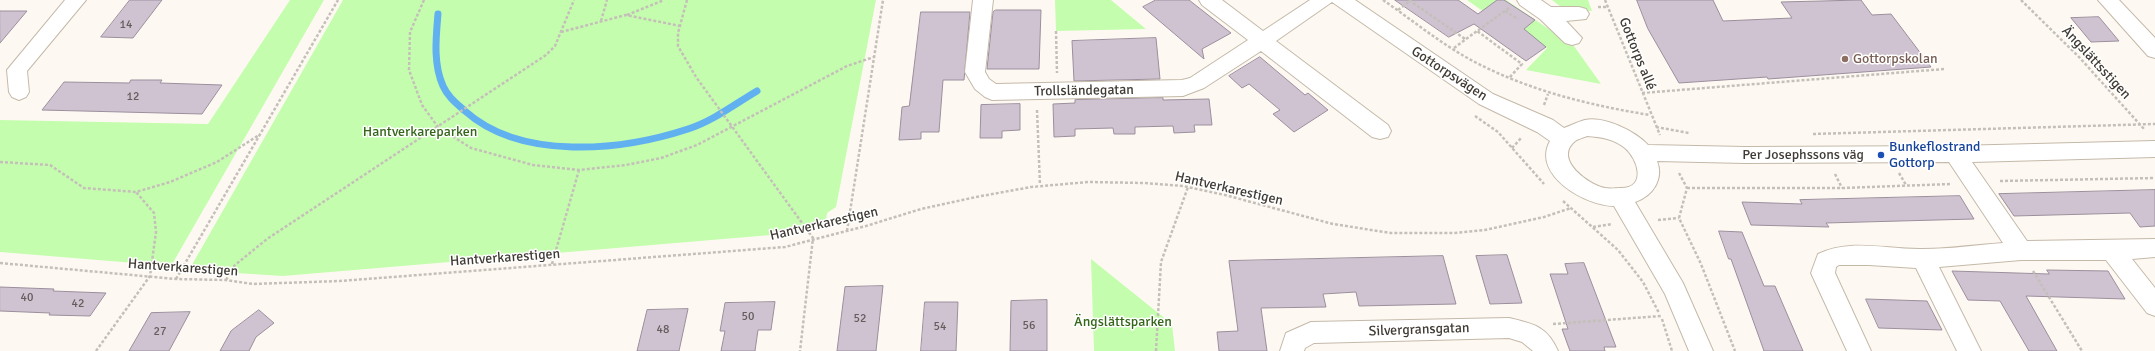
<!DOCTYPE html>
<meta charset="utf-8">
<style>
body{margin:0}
canvas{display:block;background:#fdf9f2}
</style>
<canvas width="2155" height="351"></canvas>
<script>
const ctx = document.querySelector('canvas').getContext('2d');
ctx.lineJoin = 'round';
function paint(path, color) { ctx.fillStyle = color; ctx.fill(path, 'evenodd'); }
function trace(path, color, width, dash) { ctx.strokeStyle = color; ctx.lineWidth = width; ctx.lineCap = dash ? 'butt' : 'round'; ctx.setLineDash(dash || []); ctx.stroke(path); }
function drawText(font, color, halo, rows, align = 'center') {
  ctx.font = font + ' Signika,sans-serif'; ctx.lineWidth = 3; ctx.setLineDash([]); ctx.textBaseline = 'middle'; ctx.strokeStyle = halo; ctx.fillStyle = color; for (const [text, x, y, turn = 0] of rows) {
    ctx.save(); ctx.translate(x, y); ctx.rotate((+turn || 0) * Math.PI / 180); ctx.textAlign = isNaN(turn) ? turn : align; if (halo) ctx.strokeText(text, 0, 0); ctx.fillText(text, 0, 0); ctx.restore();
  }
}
paint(new Path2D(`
 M290,0H324L171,266L0,252V120L208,124Z
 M343,0H876L836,207L827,213L826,221L813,222L795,233L283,276L189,270Z
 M1055,0H1111L1146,29L1056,31Z
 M1467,0H1506L1574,46L1601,84L1526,70L1547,48L1503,17L1484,12Z
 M1552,0H1588L1592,11L1565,10Z
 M1091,259L1172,324L1175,351H1094Z`), '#c5fdae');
trace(new Path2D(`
 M438,14C436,37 433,64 443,86C448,97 456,103 465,111C521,161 621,151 688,129C713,121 735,104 757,91`), '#61b1f0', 7);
const building = new Path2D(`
 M130,0H162L133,38L101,37Z
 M1156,0H1189L1231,33L1202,49L1204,59L1143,7Z
 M1395,0H1458L1478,14L1497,0H1504L1535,20L1524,29L1546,47L1526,61L1474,24L1449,37Z
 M1637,0H1713L1723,21L1792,18L1781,2L1861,0L1872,15L1891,14L1931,67L1768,79L1767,77L1679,83L1648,29Z
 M996,10H1041L1039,69H987L993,12Z
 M0,11H27L0,43Z
 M921,12H970L964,80H943L939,132H921V139L899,140L902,107L909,106Z
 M2099,17L2119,41L2091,42L2071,18Z
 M1156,38L1160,79L1074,81L1072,41Z
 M1260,57L1305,95L1308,93L1328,110L1294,132L1273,114L1280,110L1249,84L1242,88L1229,76Z
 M131,80H162L160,83L222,85L202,114L42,110L64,82L129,83Z
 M1163,98V100L1209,99L1212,125H1194L1195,132L1174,133L1173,126L1135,127V134H1114L1113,128L1075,129V136L1054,137L1053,104L1075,103V100Z
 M1020,104V130L1002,131V138H980L981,105Z
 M2155,190V226L2140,227L2130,213L2014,216L1999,194Z
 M1960,196L1974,219L1826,223L1829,227L1751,225L1742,202L1802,204L1800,200Z
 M1719,231L1742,232L1764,286H1775L1803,351H1764L1731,259H1729Z
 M1507,255L1522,303L1490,304L1476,256Z
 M1443,256L1456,304L1359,306L1356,292L1323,294L1326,307L1261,308L1267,351H1219L1217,332L1238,331L1229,261Z
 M1584,263L1616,347H1604L1605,351H1570L1562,329H1568L1550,274H1568L1565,264Z
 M2047,270L2108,271L2125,299L2026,296L2057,351H2029L2000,301L1968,300L1952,271L2049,274Z
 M883,286L876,351H837L845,287Z
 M0,287L54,289L53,291L106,293L90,316L49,315L50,313L0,311Z
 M1866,299L1927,301L1942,330L1879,328Z
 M1047,300V351H1010L1011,301Z
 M775,302L771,330H758L755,351H721L725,331H720L725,303Z
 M925,302H958L956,351H921Z
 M688,309L679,351H637L647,310Z
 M259,310L274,323L256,337L249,351H220L231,331Z
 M190,312L169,351H129L151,313Z`);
paint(building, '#cfc2d1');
trace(building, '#9b8f9d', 1);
const minor = new Path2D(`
 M65,0H86L27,71L29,92L26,97L19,100L12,97L9,92L7,70Z
 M973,0H993L985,72L989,79L996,84L1182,80L1190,78L1248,40L1202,5L1199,0H1222L1263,31L1310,0H1355L1493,94L1553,120L1564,128C1570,126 1577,122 1585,120C1604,116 1635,131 1648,145L1745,147L1955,146L2155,141V157L1972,162L2027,241L2155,239V257L2132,259L2155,288V316L2147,313L2106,260H2021L1939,267L1981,351H1957L1916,268L1869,265H1839L1836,267L1835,273L1871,351H1847L1811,273L1818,254C1853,238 1887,250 1923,249C1950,249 1977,245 2003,243L1949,162L1745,163L1657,161C1664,179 1653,196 1635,202L1683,283L1713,351H1689L1665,294L1614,206C1586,206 1531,175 1550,141L1537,132L1479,104L1332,2L1276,41L1388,125L1391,131L1388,137L1380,139L1372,137L1261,51L1204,88L1183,96L992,100L985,97L975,89L965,72ZM1587,136C1601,137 1614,139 1625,148C1638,159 1647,188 1621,188C1616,188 1610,189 1605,188C1589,185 1554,160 1574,142C1577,139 1583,138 1587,136Z
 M1517,0H1541L1551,7H1579L1586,9L1589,14L1586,19L1566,21L1582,38L1579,43L1572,45L1565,43L1540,19L1520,5Z
 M2098,0H2119L2155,38V58L2148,56Z
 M1509,318C1534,324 1547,326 1558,351H1533L1522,342L1509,338L1314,343L1305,348L1304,351H1280L1286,333L1311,322Z`);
trace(minor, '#c4b9a9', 2);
trace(new Path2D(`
 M424,0L410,32L409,70L422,105L438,127L471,148L533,165L579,170L626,165L661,158L697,145L847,66L874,57
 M687,0L678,33V46L696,77L813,238L800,351
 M1383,0C1412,20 1440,43 1471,60C1527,90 1588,105 1650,115
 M1409,0L1465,39
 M1605,0L1660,135
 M2021,0L2079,57L2144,129
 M1598,7H1607
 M1509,8L1477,31L1522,64L1509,78
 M1398,10L1410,1
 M1505,11L1518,19
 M627,15L664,0
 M601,21L607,0
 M1056,31L1057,73
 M561,32L626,15L680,26
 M1454,48L1477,31
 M1642,93L1944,69
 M1544,105L1548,94
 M1037,110L1040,185
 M1475,116L1498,132L1544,184
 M1656,127L1689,133
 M1813,134L2155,124
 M1512,148L1522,137
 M0,162L50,165L84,188L136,192L170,182L217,162L259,135
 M1679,173L1687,188L1679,218L1701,264L1735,351
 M1899,173L1906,185
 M1835,174L1842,188
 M2000,181L2155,178
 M1687,188H1842L1951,184
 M1563,201L1618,250L1643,282L1659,313
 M1658,220L1679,218
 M1593,227L1612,224
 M847,231L883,0
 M0,263L176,279L226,280L253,284L340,281L785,247L866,226L921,209L976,197L1031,187L1088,182L1144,183L1183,186L1225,195L1333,224L1391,233H1454L1485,230L1544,217L1571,208
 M552,264L579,170
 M2033,271L2082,351
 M176,279L338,0
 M226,280L235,265L267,239L546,55L555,46L574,0
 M1662,319L1672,351
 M1553,324L1661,316
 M96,351L150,276L156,232L154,213L136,192
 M1156,351L1161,262L1188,187`), '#c4c0b9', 2.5, [3, 2]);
paint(minor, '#fff');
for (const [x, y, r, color] of [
 [1845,59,4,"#8d6e63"],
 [1881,155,4,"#1a4fb4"]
]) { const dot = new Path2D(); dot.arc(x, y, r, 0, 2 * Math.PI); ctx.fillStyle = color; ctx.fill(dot); trace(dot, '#fff', 1.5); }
drawText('12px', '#645d5c', null, [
 ["14",126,25],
 ["12",133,97],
 ["40",27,298],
 ["42",78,304],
 ["50",748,317],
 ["52",860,319],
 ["56",1029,326],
 ["54",940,327],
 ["48",663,330],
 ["27",160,332]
]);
drawText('14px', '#403b35', '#fff', [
 ["Gottorps allé",1637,54,68],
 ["Ängslättsstigen",2096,63,47],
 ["Gottorpsvägen",1449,74,33],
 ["Trollsländegatan",1084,91,-1],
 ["Per Josephssons väg",1803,155],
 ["Hantverkarestigen",1229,189,13],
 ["Hantverkarestigen",824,224,-13],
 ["Hantverkarestigen",505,258,-4],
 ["Hantverkarestigen",183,268,4],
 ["Silvergransgatan",1419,330,-2]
]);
drawText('14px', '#785e54', '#fff', [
 ["Gottorpskolan",1853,59]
], 'left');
drawText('14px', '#346619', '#fff', [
 ["Hantverkareparken",420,132],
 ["Ängslättsparken",1123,322]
]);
drawText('14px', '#164399', '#fff', [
 ["Bunkeflostrand",1889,147],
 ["Gottorp",1889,163]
], 'left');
</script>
